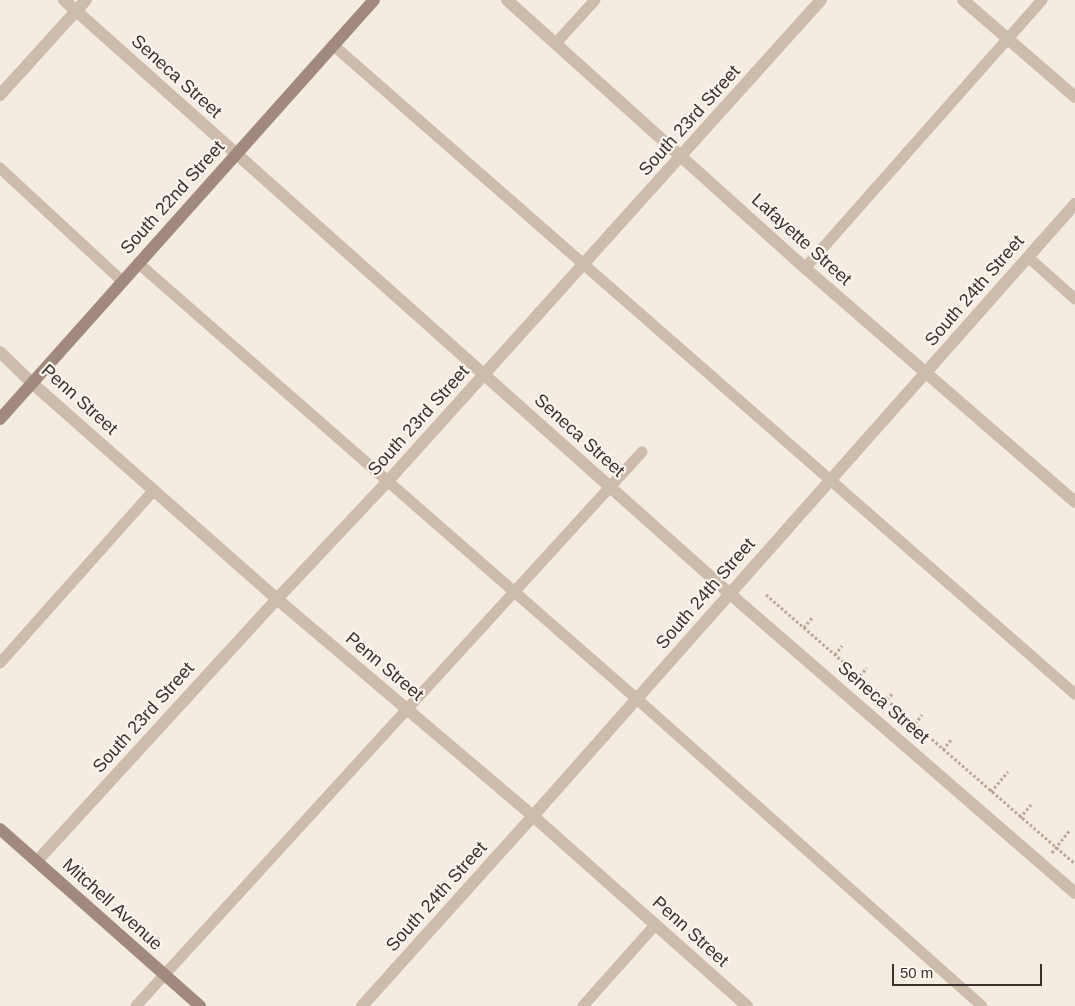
<!DOCTYPE html>
<style>
body{margin:0}
#map{position:relative;width:1075px;height:1006px;overflow:hidden;background:#f4ebe1;font-family:Helvetica,sans-serif}
canvas{display:block}
.scale{position:absolute;left:892px;top:964px;width:150px;height:22px;box-sizing:border-box;border:2px solid #3b302b;border-top:0;padding-left:6px;font-size:15px;line-height:18px;white-space:nowrap;color:#3b302b;-webkit-text-stroke:4px #fbf5ee;paint-order:stroke}
</style>
<div id="map">
<canvas width="1075" height="1006"></canvas>
<div class="scale">50 m</div>
</div>
<script>
const ctx = document.querySelector('canvas').getContext('2d');
ctx.lineJoin = 'round';
function trace(path, color, width, dash) { ctx.strokeStyle = color; ctx.lineWidth = width; ctx.lineCap = dash ? 'butt' : 'round'; ctx.setLineDash(dash || []); ctx.stroke(path); }
function drawText(font, color, halo, rows, align = 'center') {
  ctx.font = font + ' Helvetica,sans-serif'; ctx.lineWidth = 4.5; ctx.setLineDash([]); ctx.textBaseline = 'middle'; ctx.strokeStyle = halo; ctx.fillStyle = color; for (const [text, x, y, turn = 0] of rows) {
    ctx.save(); ctx.translate(x, y); ctx.rotate((+turn || 0) * Math.PI / 180); ctx.textAlign = isNaN(turn) ? turn : align; if (halo) ctx.strokeText(text, 0, 0); ctx.fillText(text, 0, 0); ctx.restore();
  }
}
trace(new Path2D(`
 M766,595L1075,864
 M804,628L812,618
 M835,655L842,646
 M860,676L867,668
 M887,700L893,693
 M915,724L922,715
 M943,750L951,740
 M991,792L1008,772
 M1020,818L1031,805
 M1052,853L1070,830`), '#b9a596', 3, [2.5, 2.5]);
trace(new Path2D(`
 M556,43L595,0
 M333,45L1075,694
 M0,168L122,281
 M1028,257L1075,299
 M138,263L637,699L982,1006
 M805,268L1042,0
 M0,663L154,490
 M136,1006L642,452
 M583,1006L656,924`), '#cdbbac', 11);
trace(new Path2D(`
 M64,0L729,593L1075,893
 M507,0L805,268L1075,502
 M963,0L1075,97
 M0,95L86,0
 M0,352L32,383L277,599L533,816L747,1006
 M37,861L277,599L388,481L821,0
 M362,1006L533,816L1075,204`), '#cdbbac', 12);
trace(new Path2D(`
 M0,419L374,0
 M0,829L200,1006`), '#a18a7d', 12);
drawText('18px', '#3b302b', '#fbf5ee', [
 ["Seneca Street",176,77,42],
 ["South 23rd Street",690,121,-48],
 ["South 22nd Street",173,198,-48],
 ["Lafayette Street",801,240,42],
 ["South 24th Street",975,291,-49],
 ["Penn Street",79,400,42],
 ["South 23rd Street",419,421,-48],
 ["Seneca Street",579,436,42],
 ["South 24th Street",706,594,-49],
 ["Penn Street",384,667,40],
 ["Seneca Street",883,703,41],
 ["South 23rd Street",144,718,-48],
 ["South 24th Street",437,897,-48],
 ["Mitchell Avenue",112,905,42],
 ["Penn Street",690,932,42]
]);
</script>
